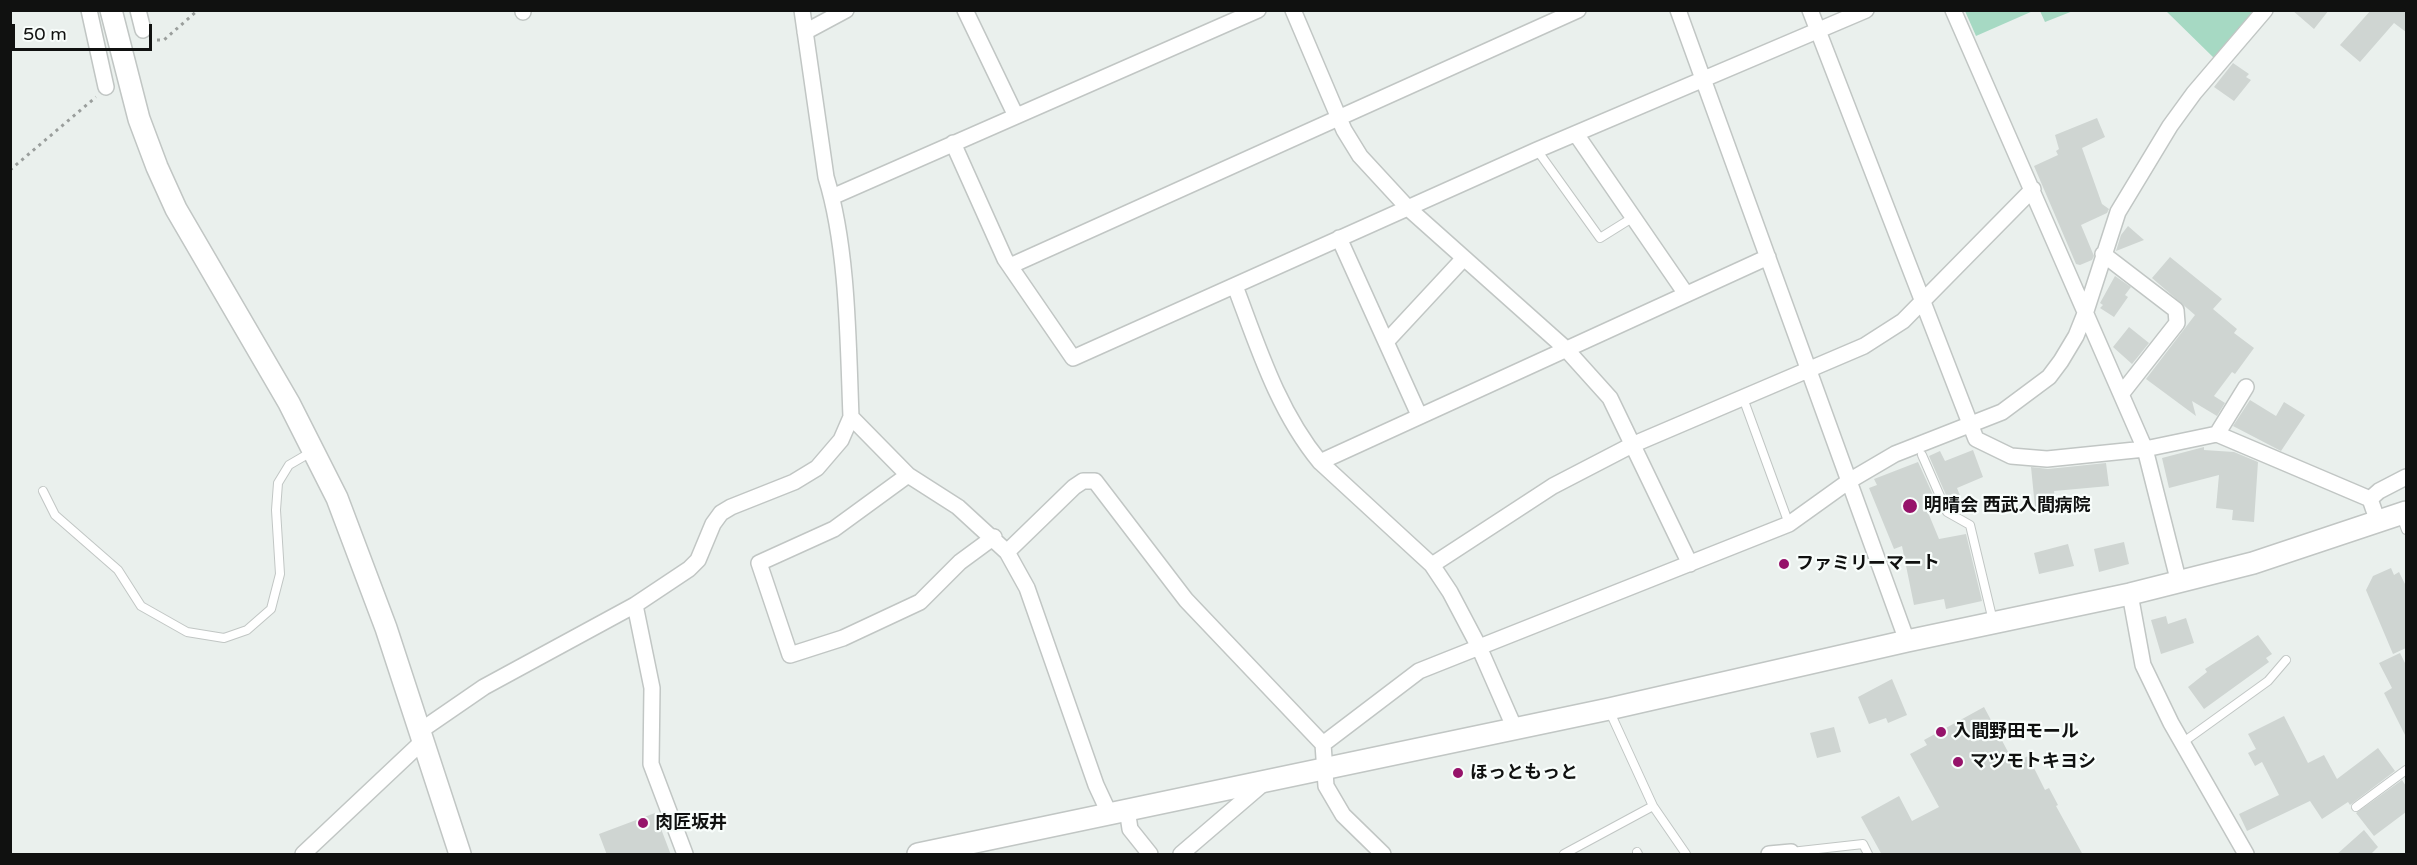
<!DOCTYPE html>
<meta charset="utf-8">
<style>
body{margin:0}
#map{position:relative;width:2417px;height:865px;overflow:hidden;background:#eaf0ed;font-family:"Varela Round",sans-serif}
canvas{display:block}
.frame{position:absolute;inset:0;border:12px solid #101110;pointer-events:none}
.scale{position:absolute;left:12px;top:24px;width:140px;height:27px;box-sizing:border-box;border:3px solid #101110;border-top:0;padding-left:8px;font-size:18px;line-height:21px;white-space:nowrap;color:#101110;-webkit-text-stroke:4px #f8fdfb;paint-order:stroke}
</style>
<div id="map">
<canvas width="2417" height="865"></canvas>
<div class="frame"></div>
<div class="scale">50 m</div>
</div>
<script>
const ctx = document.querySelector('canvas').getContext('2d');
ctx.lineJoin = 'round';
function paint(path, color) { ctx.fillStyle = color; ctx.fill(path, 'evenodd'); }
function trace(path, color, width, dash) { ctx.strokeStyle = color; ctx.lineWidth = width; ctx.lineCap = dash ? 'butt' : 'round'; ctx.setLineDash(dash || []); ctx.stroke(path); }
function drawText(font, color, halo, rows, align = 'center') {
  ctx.font = font + ' "Varela Round","Noto Sans JP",sans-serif'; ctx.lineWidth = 4.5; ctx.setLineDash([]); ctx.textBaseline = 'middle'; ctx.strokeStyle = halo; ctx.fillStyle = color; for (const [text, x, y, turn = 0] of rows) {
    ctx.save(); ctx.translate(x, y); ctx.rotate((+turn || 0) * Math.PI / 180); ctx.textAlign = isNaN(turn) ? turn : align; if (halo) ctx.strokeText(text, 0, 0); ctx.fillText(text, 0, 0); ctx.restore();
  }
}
paint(new Path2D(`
 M2033,11L1976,36L1965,11L2033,10Z
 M2040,11H2073L2045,22Z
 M2166,11H2255L2214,58Z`), '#a6d9c3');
paint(new Path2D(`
 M2292,10H2329L2314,29Z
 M2371,10H2406V32L2394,23L2360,62L2340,45Z
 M2233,63L2249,74L2246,77L2251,80L2234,101L2214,87Z
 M2097,118L2105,137L2082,148L2102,204L2109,209L2107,213L2081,225L2094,256L2092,260L2080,265L2076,264L2034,166L2058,155L2056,151L2059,149L2055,135Z
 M2128,226L2144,240L2116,251L2121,235Z
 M2170,257L2222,299L2213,309L2237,329L2234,333L2254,348L2235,374L2232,372L2214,396L2225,403L2217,416L2192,401L2196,416L2146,379L2195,315L2152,278Z
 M2115,276L2131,287L2125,295L2128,297L2114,317L2100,308L2103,305L2100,303Z
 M2129,327L2149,343L2132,364L2113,347Z
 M2250,400L2276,416L2284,402L2305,415L2281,451L2233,426Z
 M2204,447V450L2234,452L2258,462L2254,522L2232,520L2233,510L2216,508L2219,475L2169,488L2162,458Z
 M1973,450L1983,477L1957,488L1961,498L1949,502L1929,456L1940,451L1945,461Z
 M1918,462L1938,506L1927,510L1939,539L1966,534L1982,601L1946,609L1944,599L1914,605L1902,546L1894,549L1869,488L1877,485L1874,479Z
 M2106,463L2109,486L2054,491L2055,504L2035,507L2031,467L2048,469Z
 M2124,542L2129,564L2099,572L2094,549Z
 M2068,544L2074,566L2039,574L2034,553Z
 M2391,568L2394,575L2399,572L2406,586V648L2393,654L2366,590L2373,576Z
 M2166,616L2168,624L2186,618L2194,643L2161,654L2151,620Z
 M2258,635L2272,654L2266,658L2269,662L2204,709L2188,687L2207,672L2205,669Z
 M2400,653L2406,665V737L2384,693L2392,688L2379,663Z
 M1892,679L1907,715L1888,723L1886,718L1869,724L1858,697Z
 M1984,707L2014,763L2028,756L2045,790L2049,788L2058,805L2056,806L2083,855H1882L1861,817L1899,796L1912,821L1939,807L1910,754L1927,745L1924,740Z
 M2284,716L2308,763L2324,755L2337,779L2378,748L2395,771L2350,805L2348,802L2322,819L2310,801L2247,831L2239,814L2279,795L2262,762L2255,766L2248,753L2256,749L2248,734Z
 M1834,727L1841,752L1817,758L1810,733Z
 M2402,780L2406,786V812L2374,836L2356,813Z
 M655,813L671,855H607L599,834Z
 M2364,830L2378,847L2370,855H2336Z`), '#cfd5d2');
const lane = new Path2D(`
 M1537,150L1600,238L1632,218
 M1743,398L1789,524
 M1922,455L1947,512L1970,525L1993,621
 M43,491L55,515L118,570L141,606L187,632L224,638L247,630L271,609L280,574L276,510L278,483L289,465L313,451
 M2401,516L2406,530
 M1609,710L1653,806L1686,854
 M2182,743L2268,681L2286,660
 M2356,807L2406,770
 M1637,852L1638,854
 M1791,852L1863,844L1868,854
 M1564,854L1653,806`);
const street = new Path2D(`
 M89,10L106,87
 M138,10L143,30
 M965,10L1016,116
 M1293,10L1344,130L1360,156L1408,208L1565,348L1610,398L1690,564
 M1678,10L1907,641
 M1810,10L1976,439L2011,456L2047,459L2145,449L2217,434L2370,499L2378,522
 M1953,10L2145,449L2179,583
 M523,12V10
 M805,32L846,10
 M1576,134L1686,294
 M953,143L1005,259L1073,358L1537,150L1866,10
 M832,197L1258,10
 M1339,238L1419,415
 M2103,254L2176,310L2177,323L2122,393
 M1010,266L1578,10
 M1235,286C1258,347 1278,411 1320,462L1432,565L1450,592L1479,647L1515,729
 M1386,342L1464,258
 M851,417L908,475L958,507L1007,552L1027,588L1096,785L1109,813
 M2217,434L2246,387
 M1320,462L1768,257
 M908,475L834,529L759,563L790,655L843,638L920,602L960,562L994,537
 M2370,499L2379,491L2406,477
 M1007,552L1074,487L1083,481H1095L1186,600L1323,744
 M1432,565L1553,486L1632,445L1864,346L1903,321L2033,189
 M2130,594L2143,665L2171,723L2246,854
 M635,605L652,688L651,764L685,854
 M420,731L484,687L635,605L689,569L698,560L713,524L721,513L731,507L794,482L817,468L841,440L851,417C848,342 848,248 826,177L802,10
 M1127,809L1130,829L1150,854
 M303,854L423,741
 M1181,854L1265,782
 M1383,854L1343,815L1326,786L1323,744L1419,671L1789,524L1849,481L1895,454L2002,412L2049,377L2061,361L2076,336L2086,311L2118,212L2170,126L2194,93L2265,10
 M1769,854L1791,852L1792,854`);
const secondary = new Path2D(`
 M111,10L139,119L157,167L176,209L289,403L337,498L386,628L460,854
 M918,854L1609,709L1907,641L2130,594L2253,563L2406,512`);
trace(lane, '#c1c6c4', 10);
trace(street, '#c1c6c4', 18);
trace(secondary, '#c1c6c4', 24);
trace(new Path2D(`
 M157,40H164L198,10
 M10,170L96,97`), '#9a9e9c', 3, [3, 4.5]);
trace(lane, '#fff', 8);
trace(street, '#fff', 15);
trace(secondary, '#fff', 21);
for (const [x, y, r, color] of [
 [1910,506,8,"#96136a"],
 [1784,564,6,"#96136a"],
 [1941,732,6,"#96136a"],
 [1958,762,6,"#96136a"],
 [1458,773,6,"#96136a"],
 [643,823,6,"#96136a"]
]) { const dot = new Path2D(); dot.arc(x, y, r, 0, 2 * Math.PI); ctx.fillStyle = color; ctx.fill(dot); trace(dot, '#f8fdfb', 2); }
drawText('bold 18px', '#101110', '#f8fdfb', [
 ["明晴会 西武入間病院",1924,506],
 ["ファミリーマート",1796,564],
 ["入間野田モール",1953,732],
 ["マツモトキヨシ",1970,762],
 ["ほっともっと",1470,773],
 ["肉匠坂井",655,823]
], 'left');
</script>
